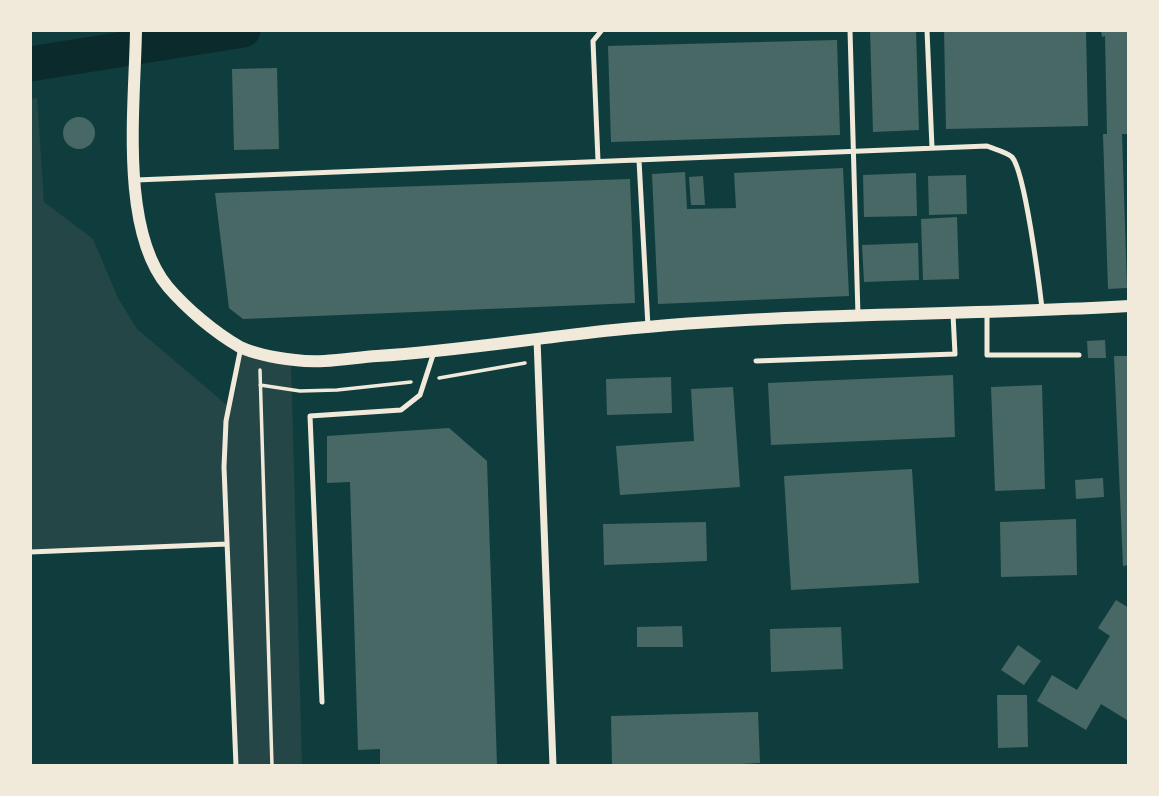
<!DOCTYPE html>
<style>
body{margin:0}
#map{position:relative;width:1159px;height:796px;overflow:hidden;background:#0f3d3e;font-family:Ubuntu,sans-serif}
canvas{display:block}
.frame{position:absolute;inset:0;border:32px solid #f1e9da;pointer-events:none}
</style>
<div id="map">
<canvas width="1159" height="796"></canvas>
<div class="frame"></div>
</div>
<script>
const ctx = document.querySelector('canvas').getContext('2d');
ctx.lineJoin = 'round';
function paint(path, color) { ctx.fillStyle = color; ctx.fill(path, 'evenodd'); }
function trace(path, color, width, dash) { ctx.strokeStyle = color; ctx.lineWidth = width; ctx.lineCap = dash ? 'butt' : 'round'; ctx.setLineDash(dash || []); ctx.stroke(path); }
paint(new Path2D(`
 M37,98L44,202L93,239L118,298L137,329L229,407L226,422L227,544L30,552V99Z
 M242,349L291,361L302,766H238L226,466L227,422L236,389Z`), '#244646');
trace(new Path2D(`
 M30,64L243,30`), '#0a2a2b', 35);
paint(new Path2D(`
 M870,30H916L919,130L873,132Z
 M944,30H1086L1088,126L946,129Z
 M1101,30H1129V134H1122L1127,288L1108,289L1103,134H1107L1105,36L1102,37Z
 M837,40L840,135L611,142L608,46Z
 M277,68L279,149L234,150L232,69Z
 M63 133a16 16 0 1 1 32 0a16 16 0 1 1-32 0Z
 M843,168L849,296L658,304L652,174L685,172L687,209L736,208L734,173Z
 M916,173L917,216L864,217L863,175Z
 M966,175L967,214L929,215L928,176Z
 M703,176L705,205H691L689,177Z
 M630,179L635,303L243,319L229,308L215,193Z
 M957,217L959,279L923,280L921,219Z
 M918,243L919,280L864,282L862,245Z
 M1105,340L1106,358H1088L1087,341Z
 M1114,356H1129V565L1123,566Z
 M953,375L955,437L771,445L768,383Z
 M671,377L672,413L607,415L606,379Z
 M1042,385L1045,489L995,491L991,387Z
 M733,387L740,487L620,495L616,446L694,441L691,389Z
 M449,428L487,461L497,765L380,766V749L358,750L350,482L327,483V436Z
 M912,469L919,583L791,590L784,476Z
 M1103,478L1104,497L1076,499L1075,480Z
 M1076,519L1077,575L1001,577L1000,522Z
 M706,522L707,561L604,565L603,524Z
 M1116,600L1129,608V717L1127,720L1101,704L1086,730L1037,701L1052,675L1077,690L1110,636L1098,628Z
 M682,626L683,647H637V627Z
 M841,627L843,669L771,672L770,629Z
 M1018,645L1041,661L1024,685L1001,670Z
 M997,695H1027L1028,747L998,748Z
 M758,712L760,763L704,766H612L611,716Z`), '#486865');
trace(new Path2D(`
 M260,370L272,766
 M439,378L525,363
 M260,385L300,391L337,390L411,382`), '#f1e9da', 3.5);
trace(new Path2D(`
 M850,30L858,316
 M927,30L932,148
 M639,160L648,327
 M598,161L593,41L602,30
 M136,180L987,146C994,149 1007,152 1012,157C1025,172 1039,283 1042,308
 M987,313V355H1079
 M756,361L955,354L953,314
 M30,552L227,544
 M322,702L310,416L401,410L420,395L434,352
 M236,766L224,467L226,421L241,347`), '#f1e9da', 5);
trace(new Path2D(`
 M537,339L553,766`), '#f1e9da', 7);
trace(new Path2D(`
 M136,30C135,103 119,229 168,287C187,309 214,332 240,347C257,355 277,358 295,360C322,364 350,358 377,356C456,351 535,338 614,330C785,312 958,316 1129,306`), '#f1e9da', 12);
</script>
